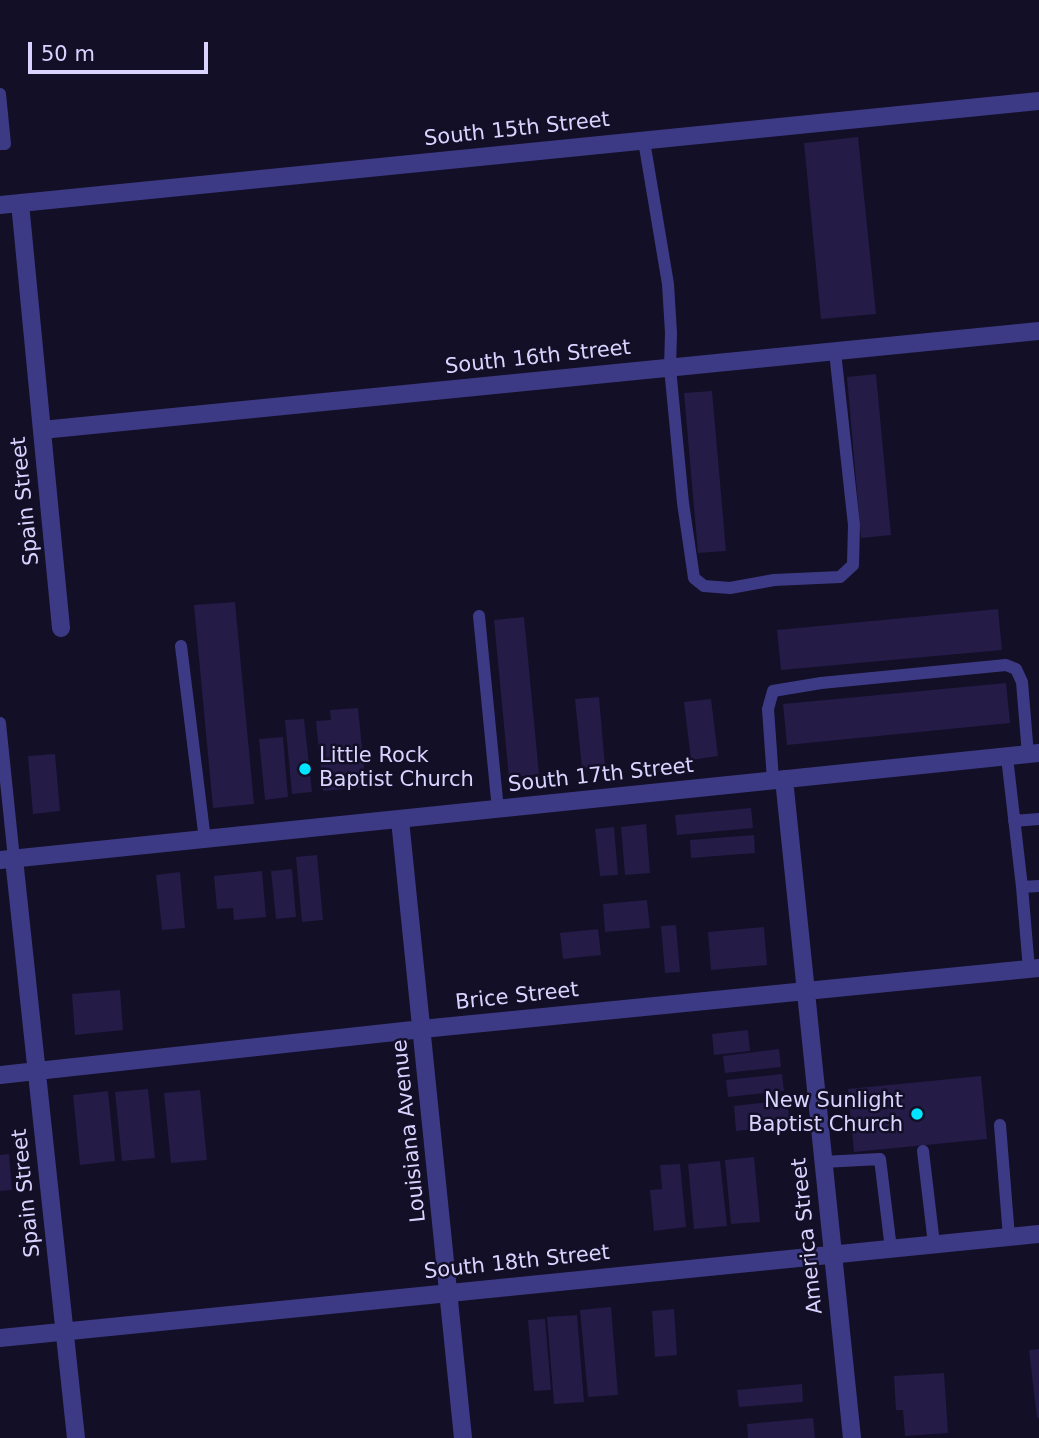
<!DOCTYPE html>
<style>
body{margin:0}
#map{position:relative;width:1039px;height:1438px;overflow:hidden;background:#130f26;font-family:"DejaVu Sans",sans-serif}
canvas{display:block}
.scale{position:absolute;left:28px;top:42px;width:180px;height:32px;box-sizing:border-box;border:4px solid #d9d4ff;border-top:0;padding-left:9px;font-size:21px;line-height:24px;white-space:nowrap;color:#d9d4ff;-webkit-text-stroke:5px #130f26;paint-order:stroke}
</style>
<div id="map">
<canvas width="1039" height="1438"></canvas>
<div class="scale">50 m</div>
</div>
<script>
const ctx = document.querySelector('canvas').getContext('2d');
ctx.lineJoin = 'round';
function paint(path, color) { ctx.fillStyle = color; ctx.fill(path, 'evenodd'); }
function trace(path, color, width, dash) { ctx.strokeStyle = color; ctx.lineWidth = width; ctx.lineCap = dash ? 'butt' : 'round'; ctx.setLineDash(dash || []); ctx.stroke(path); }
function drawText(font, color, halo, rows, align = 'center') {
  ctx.font = font + ' "DejaVu Sans",sans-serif'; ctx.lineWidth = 5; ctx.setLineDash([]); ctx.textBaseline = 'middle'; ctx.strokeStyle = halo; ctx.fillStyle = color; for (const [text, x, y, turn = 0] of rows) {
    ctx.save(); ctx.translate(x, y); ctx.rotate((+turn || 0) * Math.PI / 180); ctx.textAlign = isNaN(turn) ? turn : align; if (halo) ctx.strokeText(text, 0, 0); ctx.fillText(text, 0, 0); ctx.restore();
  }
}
paint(new Path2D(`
 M858,137L876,314L821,319L804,143Z
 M876,374L891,535L861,538L847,377Z
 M712,391L726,551L698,553L684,393Z
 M235,602L254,804L213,808L194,605Z
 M998,609L1002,650L781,670L777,630Z
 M524,617L539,774L509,778L494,620Z
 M1006,683L1010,723L787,745L783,704Z
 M599,697L605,766L582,768L575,699Z
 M711,699L718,756L691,760L684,702Z
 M358,708L366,787L323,791L316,721L331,720L330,710Z
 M304,719L312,792L292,794L285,720Z
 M283,737L288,797L265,800L259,739Z
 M55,754L60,811L33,814L28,756Z
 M751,808L753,828L677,835L675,815Z
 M646,824L650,873L625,875L621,827Z
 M614,827L618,875L600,876L595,829Z
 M754,835L755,853L691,858L690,840Z
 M317,855L323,920L302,922L296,857Z
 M292,869L296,917L276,919L271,871Z
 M262,871L266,917L234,920L233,908L217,909L214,876Z
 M180,872L185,928L162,930L156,875Z
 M647,900L650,928L605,932L603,904Z
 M676,925L680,972L665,973L661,926Z
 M764,927L767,965L711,970L708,932Z
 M598,929L601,955L563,959L560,933Z
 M120,990L123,1030L75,1035L72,994Z
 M748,1030L750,1051L714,1055L712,1034Z
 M779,1049L781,1067L725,1073L723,1056Z
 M782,1074L784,1091L728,1097L726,1080Z
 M981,1076L987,1139L854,1152L848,1089Z
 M148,1089L155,1158L122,1161L115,1092Z
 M200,1090L207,1160L171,1163L164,1093Z
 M108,1091L115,1161L80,1165L73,1095Z
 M787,1100L790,1125L736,1131L734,1106Z
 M9,1154L12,1190L0,1191V1155Z
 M754,1157L760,1222L731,1224L725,1160Z
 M720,1161L727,1226L694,1229L688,1164Z
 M680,1164L686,1227L654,1231L650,1190L662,1189L660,1165Z
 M611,1307L618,1395L588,1397L580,1310Z
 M674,1309L677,1355L655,1357L652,1311Z
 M577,1315L584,1402L554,1404L547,1317Z
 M545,1319L551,1390L534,1391L528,1320Z
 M1039,1349V1418H1037L1029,1350Z
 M944,1373L948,1433L905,1436L903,1410H896L894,1376Z
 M802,1384L803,1402L739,1407L737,1390Z
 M813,1418L815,1438H748L747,1424Z`), '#241b47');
trace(new Path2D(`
 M0,94L5,144H0
 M644,141L668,284L671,333L670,368L683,503L694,578L704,586L730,588L774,580L840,577L853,565L854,525L835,352
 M479,616L498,810
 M181,646L205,840
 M0,723L14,859
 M1007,757L1022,887
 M773,780L768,709L773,691L821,683L1006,665L1016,669L1022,682L1028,755
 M1014,821L1039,819
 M1029,969L1022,887L1039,886
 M1000,1125L1009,1237
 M923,1151L934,1244
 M823,1162L880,1159L891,1249`), '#3d3a85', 12);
trace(new Path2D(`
 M20,203L61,628
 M0,205L1039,101
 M42,430L1039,331
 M784,779L852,1438
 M400,820L463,1438
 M14,859L76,1438
 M0,860L1039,753
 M0,1075L422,1029L1039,968
 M0,1338L1039,1234`), '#3d3a85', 18);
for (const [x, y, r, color] of [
 [305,769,7,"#00e5ff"],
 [917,1114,7,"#00e5ff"]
]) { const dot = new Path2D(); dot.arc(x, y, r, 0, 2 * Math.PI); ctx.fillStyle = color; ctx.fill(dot); trace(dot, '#130f26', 2.5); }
drawText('21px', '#d9d4ff', '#130f26', [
 ["South 15th Street",517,130,-6],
 ["South 16th Street",538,358,-6],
 ["Spain Street",26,501,-96],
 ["South 17th Street",601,776,-6],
 ["Brice Street",517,997,-6],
 ["Louisiana Avenue",410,1131,-96],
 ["Spain Street",27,1193,-96],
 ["America Street",808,1236,-96],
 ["South 18th Street",517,1263,-6]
]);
drawText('21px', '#d9d4ff', '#130f26', [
 ["Little Rock",319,757],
 ["Baptist Church",319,781],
 ["New Sunlight",903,1102,"right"],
 ["Baptist Church",903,1126,"right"]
], 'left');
</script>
